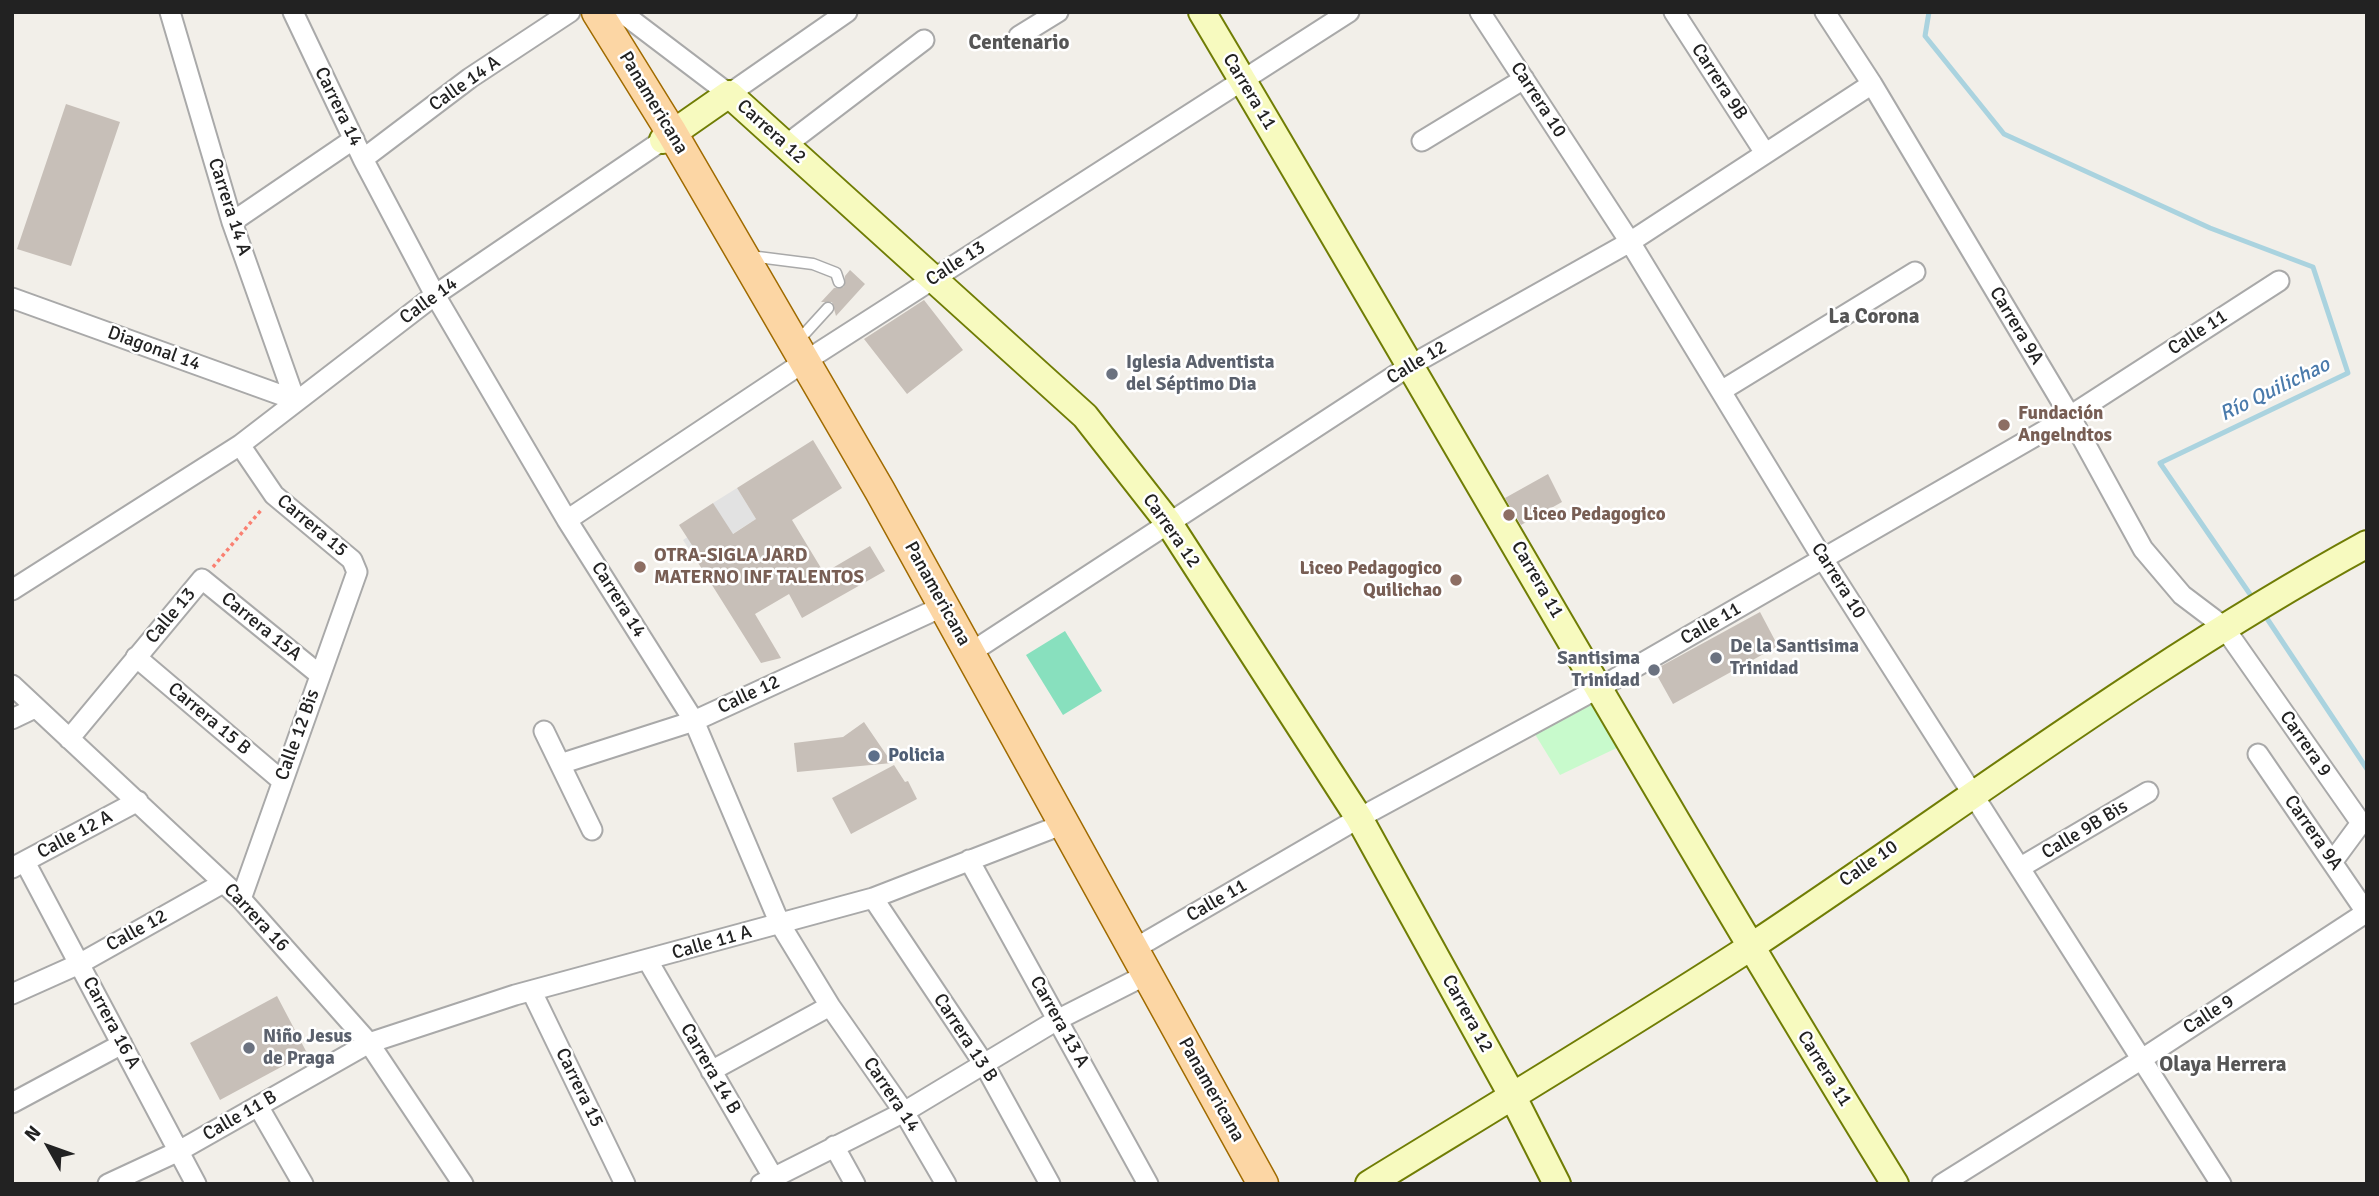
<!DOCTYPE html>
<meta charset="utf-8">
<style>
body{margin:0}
#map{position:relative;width:2379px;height:1196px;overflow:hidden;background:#f2efe9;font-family:Signika,sans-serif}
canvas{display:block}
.frame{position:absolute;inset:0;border:14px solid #222;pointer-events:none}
.north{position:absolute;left:14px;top:1112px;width:70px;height:70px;-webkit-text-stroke:5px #fff;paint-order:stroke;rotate:310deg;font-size:19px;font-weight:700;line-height:28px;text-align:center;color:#222}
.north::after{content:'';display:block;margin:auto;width:24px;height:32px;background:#222;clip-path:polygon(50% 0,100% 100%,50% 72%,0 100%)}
</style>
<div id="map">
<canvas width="2379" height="1196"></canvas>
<div class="frame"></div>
<div class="north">N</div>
</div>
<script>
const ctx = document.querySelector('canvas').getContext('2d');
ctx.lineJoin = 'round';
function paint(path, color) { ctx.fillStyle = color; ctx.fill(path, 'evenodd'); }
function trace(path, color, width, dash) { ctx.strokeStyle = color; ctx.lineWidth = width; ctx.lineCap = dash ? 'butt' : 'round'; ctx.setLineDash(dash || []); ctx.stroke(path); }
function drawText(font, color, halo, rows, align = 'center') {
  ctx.font = font + ' Signika,sans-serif'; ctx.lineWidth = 5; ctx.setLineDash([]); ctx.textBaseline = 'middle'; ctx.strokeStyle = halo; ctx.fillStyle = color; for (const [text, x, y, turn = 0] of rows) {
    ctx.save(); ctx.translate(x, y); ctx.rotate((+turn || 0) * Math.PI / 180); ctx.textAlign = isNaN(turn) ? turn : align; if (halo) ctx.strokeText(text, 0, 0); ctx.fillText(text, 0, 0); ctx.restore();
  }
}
paint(new Path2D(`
 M1598,693L1625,744L1560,775L1533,731Z`), '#c8facc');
paint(new Path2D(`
 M1065,631L1102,691L1063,715L1026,655Z`), '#88e0be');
paint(new Path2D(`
 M737,488L756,519L695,558L683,540L720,516L713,503Z`), '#e2e2e2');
trace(new Path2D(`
 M1929,12L1925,36L2004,134L2210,228L2313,267L2348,373L2160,463L2254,600
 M2264,614L2367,769`), '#aad3df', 5);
paint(new Path2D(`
 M66,104L120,122L71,266L17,249Z
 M850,270L865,284L836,316L832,302H821L834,288L844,287L845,276Z
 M924,300L963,350L907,394L864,339Z
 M813,440L842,488L792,520L824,573L870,546L885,571L802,618L789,594L755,614L781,658L761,663L695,558L699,556L679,525L713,503L733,534L756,519L737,488Z
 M1548,474L1562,502L1521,525L1505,498Z
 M1760,612L1778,646L1673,704L1654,670Z
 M864,722L892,763L797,772L794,743L843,737Z
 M894,765L905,782L908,781L917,799L851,834L832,798Z
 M277,996L307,1053L220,1100L190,1043Z`), '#c7bfb8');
const lane = new Path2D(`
 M750,256L813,264L836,273L839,282
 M797,342L828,308`);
const street = new Path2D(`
 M170,12L232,222L295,400
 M293,12L363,159L435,295L567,520L694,721L780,924L830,1006L904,1112L946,1184
 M621,12L729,94L847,12
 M1480,12L1630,242L1823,559L2221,1184
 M1674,12L1765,153
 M1825,12L1872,84L2070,416L2143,549L2182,595L2223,626L2361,823L2333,861
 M1019,36L1058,12
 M1422,141L1524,79
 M786,145L924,40
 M363,159L470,78L570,12
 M232,222L354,139
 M12,298L295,400
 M1721,391L1915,272
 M240,445L274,495L352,560L357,572L241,899
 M567,520L804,362L1349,12
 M12,590L240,445L435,295L663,140
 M970,653L1411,365L1630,242L1872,84
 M136,657L281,780
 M12,685L241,899L369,1043L463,1184
 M12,719L35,708
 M544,731L592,830
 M69,739L202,579L320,675
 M2258,754L2366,912
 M560,764L694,721L933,611
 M969,860L1148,1184
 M25,862L196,1184
 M2021,867L2148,792
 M12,868L138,801
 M873,898L984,1064L1050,1184
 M1134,949L1359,818L1599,688L2070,416L2279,281
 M648,961L773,1177
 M532,992L625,1184
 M12,994L79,964L223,883
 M711,1071L830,1006
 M12,1103L122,1044
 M258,1106L303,1184
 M834,1146L855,1184
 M108,1184L179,1151L369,1043L515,995L873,898L1051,829
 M761,1184L904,1112L1057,1020L1138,979
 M1942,1184L2142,1059L2367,912`);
const secondary = new Path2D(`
 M1202,12C1434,402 1657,797 1895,1184
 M663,140L729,94L1085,416L1168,522L1359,818L1513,1097L1557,1184
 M1369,1184C1496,1106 1624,1029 1749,948C1954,812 2150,663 2367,544`);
const primary = new Path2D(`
 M597,12L672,133L880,491L1263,1184`);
trace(lane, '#a9a9a9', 13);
trace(street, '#a9a9a9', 23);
trace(secondary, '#707d05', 30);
trace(primary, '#a06b00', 33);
trace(new Path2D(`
 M213,567L262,509`), '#fa8072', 3.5, [3.5, 3.5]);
trace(lane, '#fff', 10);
trace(street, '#fff', 19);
trace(secondary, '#f7fabf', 26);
trace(primary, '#fcd6a4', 30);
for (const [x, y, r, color] of [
 [1112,374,7,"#6b7280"],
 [2004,425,7,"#8d6e63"],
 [1509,515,7,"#8d6e63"],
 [640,567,7,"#8d6e63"],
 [1456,580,7,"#8d6e63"],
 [1716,658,7,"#6b7280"],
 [1654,670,7,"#6b7280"],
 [874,756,7,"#5c6f8a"],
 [249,1048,7,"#6b7280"]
]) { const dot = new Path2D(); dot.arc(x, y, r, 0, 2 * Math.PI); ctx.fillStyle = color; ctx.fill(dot); trace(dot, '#fff', 2.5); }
drawText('19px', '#222', '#fff', [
 ["Carrera 9B",1719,82,57],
 ["Calle 14 A",465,84,-35],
 ["Carrera 11",1249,92,59],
 ["Carrera 10",1538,100,57],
 ["Panamericana",653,103,59],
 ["Carrera 14",338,107,64],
 ["Carrera 12",771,132,42],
 ["Carrera 14 A",229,207,72],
 ["Calle 13",956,264,-33],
 ["Calle 14",429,301,-36],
 ["Carrera 9A",2016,326,59],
 ["Calle 11",2198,333,-33],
 ["Diagonal 14",154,349,20],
 ["Calle 12",1417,363,-31],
 ["Carrera 15",312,526,40],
 ["Carrera 12",1171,531,55],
 ["Carrera 11",1537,580,60],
 ["Carrera 10",1838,581,58],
 ["Panamericana",937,594,61],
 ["Carrera 14",618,600,58],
 ["Calle 13",171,616,-50],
 ["Calle 11",1711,624,-30],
 ["Carrera 15A",261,627,39],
 ["Calle 12",749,695,-25],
 ["Carrera 15 B",209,719,40],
 ["Calle 12 Bis",298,735,-70],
 ["Carrera 9",2305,744,55],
 ["Calle 9B Bis",2085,830,-31],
 ["Carrera 9A",2313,833,55],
 ["Calle 12 A",75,835,-28],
 ["Calle 10",1869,864,-35],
 ["Calle 11",1217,901,-30],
 ["Carrera 16",256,918,47],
 ["Calle 12",137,931,-29],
 ["Calle 11 A",712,943,-16],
 ["Carrera 12",1467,1014,61],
 ["Calle 9",2209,1015,-33],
 ["Carrera 13 A",1059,1022,61],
 ["Carrera 16 A",111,1023,62],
 ["Carrera 13 B",965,1038,57],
 ["Carrera 14 B",710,1069,60],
 ["Carrera 11",1824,1069,58],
 ["Carrera 15",579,1088,64],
 ["Panamericana",1211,1090,61],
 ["Carrera 14",891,1095,56],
 ["Calle 11 B",240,1116,-30]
]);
drawText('bold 19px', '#5b616d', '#fff', [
 ["Iglesia Adventista",1126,363],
 ["del Séptimo Dia",1126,385],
 ["De la Santisima",1730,647],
 ["Trinidad",1730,669],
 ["Santisima",1640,659,"right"],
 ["Trinidad",1640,681,"right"],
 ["Niño Jesus",263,1037],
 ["de Praga",263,1059]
], 'left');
drawText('bold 19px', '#785e54', '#fff', [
 ["Fundación",2018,414],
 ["Angelndtos",2018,436],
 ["Liceo Pedagogico",1523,515],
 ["OTRA-SIGLA JARD",654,556],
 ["MATERNO INF TALENTOS",654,578],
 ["Liceo Pedagogico",1442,569,"right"],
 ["Quilichao",1442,591,"right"]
], 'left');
drawText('bold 19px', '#4e5e75', '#fff', [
 ["Policia",888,756]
], 'left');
drawText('bold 21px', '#555', '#fff', [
 ["Centenario",1019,43],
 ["La Corona",1874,317],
 ["Olaya Herrera",2223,1065]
]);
drawText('italic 21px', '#4a7aab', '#fff', [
 ["Río Quilichao",2275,390,-26]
]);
</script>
